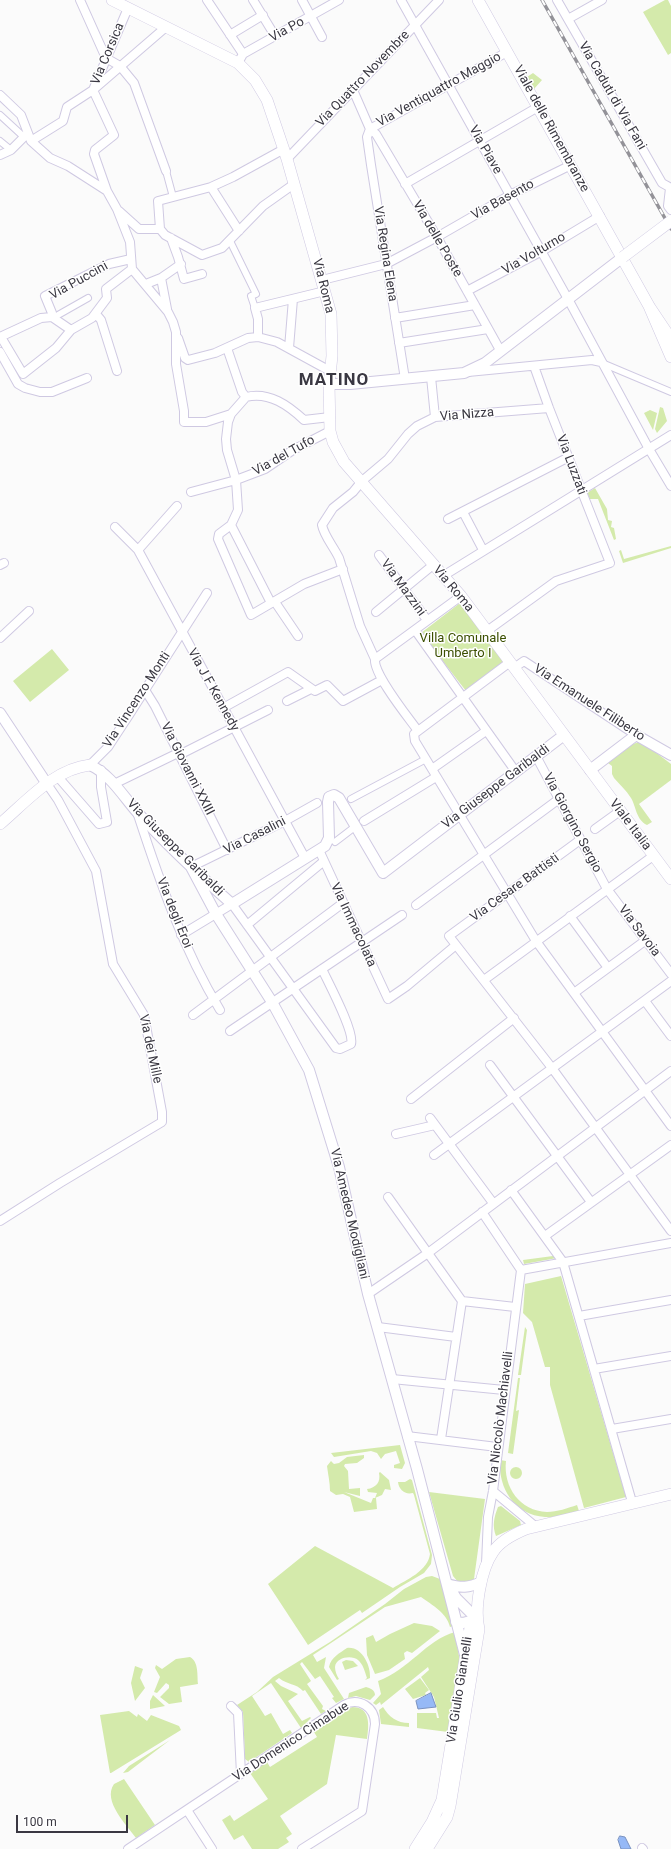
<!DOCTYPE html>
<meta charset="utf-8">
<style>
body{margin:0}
#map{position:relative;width:671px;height:1849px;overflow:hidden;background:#fbfbfb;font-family:Roboto,sans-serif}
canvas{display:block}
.scale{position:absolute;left:16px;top:1815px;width:112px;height:18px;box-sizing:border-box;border:2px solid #3a3842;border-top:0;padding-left:5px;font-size:12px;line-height:14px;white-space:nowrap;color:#3a3842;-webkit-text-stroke:3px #fff;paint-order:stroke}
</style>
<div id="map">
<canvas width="671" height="1849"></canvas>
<div class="scale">100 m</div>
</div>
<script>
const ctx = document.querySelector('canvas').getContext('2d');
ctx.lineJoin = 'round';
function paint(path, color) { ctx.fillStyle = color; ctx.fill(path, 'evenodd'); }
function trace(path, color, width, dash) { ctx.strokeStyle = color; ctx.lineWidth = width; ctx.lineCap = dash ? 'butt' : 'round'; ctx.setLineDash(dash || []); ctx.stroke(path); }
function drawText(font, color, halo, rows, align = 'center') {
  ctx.font = font + ' Roboto,sans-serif'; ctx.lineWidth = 3; ctx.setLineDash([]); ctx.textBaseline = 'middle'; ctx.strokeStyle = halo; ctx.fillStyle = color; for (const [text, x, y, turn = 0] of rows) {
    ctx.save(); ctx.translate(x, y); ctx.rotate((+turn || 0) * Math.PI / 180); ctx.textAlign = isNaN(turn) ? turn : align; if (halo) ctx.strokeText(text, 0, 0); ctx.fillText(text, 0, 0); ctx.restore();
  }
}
paint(new Path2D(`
 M665,0H668L671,6V53L668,55L643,12Z
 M533,73L542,80L534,89L527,77Z
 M660,407L663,408L667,421L657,433L655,429Z
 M650,410L657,413L653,430L644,413Z
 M595,488L607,509L608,520L612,521L611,527L614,528L616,539L614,540L598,499H590L587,493Z
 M671,546V548L623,563L619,551L621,550L624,559Z
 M460,603L504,661L466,691L421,633Z
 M52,649L69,670L30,702L13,681Z
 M639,742L650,748L671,764V780L639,804L652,822L647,825C636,820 636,806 631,798C626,790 619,784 614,778L612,774V766L608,763L633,744Z
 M553,1256L557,1258L524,1264L523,1260Z
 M561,1276L626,1497L584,1508L550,1385V1367H545L532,1322L523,1313L525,1284Z
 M525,1327L527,1330L521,1375H518Z
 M518,1378H520L516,1411L519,1410L513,1454L508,1453Z
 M400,1445L405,1463L402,1469L394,1468V1465L400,1463L396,1451L385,1454L381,1459L377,1453L371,1451L334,1457L331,1453Z
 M364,1455V1458L357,1463L345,1464L344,1466L348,1471L349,1489L360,1488V1496L344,1492L371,1503L373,1498H376L377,1509L354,1512L350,1497L343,1494L336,1495L330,1491C330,1483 328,1474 327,1466L331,1461L334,1464L339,1463L347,1457Z
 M500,1460L506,1461C503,1487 520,1511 547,1512C557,1512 568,1508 577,1505L579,1511C568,1513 556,1518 545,1517C515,1515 498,1489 500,1460Z
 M510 1473a6 6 0 1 1 12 0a6 6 0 1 1-12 0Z
 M380,1472L389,1480L391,1490L385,1489L382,1495L375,1498L377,1493L368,1492L367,1489C376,1488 381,1482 379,1473Z
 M410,1479L412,1480L432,1555L431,1564L424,1573L400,1587L362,1613L360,1610L308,1645L268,1584L315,1546L393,1588C406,1580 428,1571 430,1554L414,1495L413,1493C405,1495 399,1490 398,1482H405Z
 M429,1492L485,1499L474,1579C469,1583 464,1582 458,1582L453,1576Z
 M501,1506L520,1521L521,1525L496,1536C492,1526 494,1517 498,1507Z
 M432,1576L440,1579L453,1626L450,1627C447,1613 432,1605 421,1597L385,1607L313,1655L317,1662L326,1657L324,1668L344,1699L336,1703L332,1698L334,1697L320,1676L315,1679L302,1662L300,1664L311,1681L307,1684L323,1706L322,1709L326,1711L321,1714L305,1690L303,1691C296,1683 287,1685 279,1678L275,1681L281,1686L298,1694L288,1701L302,1721L310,1717L311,1718L301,1728L271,1683L252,1696L265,1716L271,1713L283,1734L290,1730L292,1733L249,1762L245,1759L243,1712L237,1705L257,1692L273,1677L330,1642L385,1604L404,1589L426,1577Z
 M414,1623L432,1626L440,1631L412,1653L407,1651L404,1653L405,1659L389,1670L375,1674L367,1655L366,1638L373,1635L376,1642L390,1634Z
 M455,1632L460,1662L448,1732L417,1728V1713H436L437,1718H439L434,1697L421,1677L429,1670L428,1667L381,1705L380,1702L376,1705L373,1703L381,1694L378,1681C409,1670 426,1640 455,1632Z
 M347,1648C362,1646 371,1666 370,1678L365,1680L367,1678C365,1672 363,1664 358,1660C352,1655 336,1657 335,1667C335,1671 337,1676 339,1679L337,1680L329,1667C331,1657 340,1653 347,1648Z
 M190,1657C199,1662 197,1675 198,1684L180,1687L182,1702L169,1704L160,1697L169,1688V1685L166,1683L157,1693L154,1692L160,1677L155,1668L156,1665L162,1669L176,1659Z
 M346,1660L353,1661L358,1666L345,1670L342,1662Z
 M135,1666L143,1669L140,1678L145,1688L135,1701L131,1683Z
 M420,1678L429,1690L425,1693L426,1695L413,1699L405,1689Z
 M366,1687C370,1688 375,1690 375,1695L370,1700L356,1696L348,1698L349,1693Z
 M153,1695L165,1706L150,1709V1701Z
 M352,1707C371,1707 369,1725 367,1739L336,1735L327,1784L280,1816L292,1834L286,1838L289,1842L278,1849H252L243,1835L234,1840L222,1820L230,1815L234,1821L268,1799L250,1773L267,1762L270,1767L317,1737L314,1732Z
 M383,1707C389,1717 397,1723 409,1723V1727L381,1724L379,1710Z
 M129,1711L137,1717L138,1714L147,1721L151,1715L179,1726L181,1730L111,1773H110L100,1715Z
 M170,1740L128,1772L123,1773L129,1766Z
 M124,1779L155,1825L136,1838C127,1825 102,1801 114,1784Z`), '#d4eaab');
const water = new Path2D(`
 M431,1693L436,1707L418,1709L416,1701Z
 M620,1836L625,1837L631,1849H621L618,1840Z`);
paint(water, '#96b9f6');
trace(water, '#7a92c0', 1);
const pedestrian = new Path2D(`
 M0,115L24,137
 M0,141L11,150
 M166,171L173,197
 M230,241L256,294L251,296L255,308
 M58,315L88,298
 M602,363L671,392
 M351,799L426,759
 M335,842L356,826`);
const minor = new Path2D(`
 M80,0L106,58L120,66L134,83L166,171
 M207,0L243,54
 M253,0L275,36
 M302,0L322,37
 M401,0L568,299L649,449L671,486
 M557,0L662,183L671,188
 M568,19L602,0
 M166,27L93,90L114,135L95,150L94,154L107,191L117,209L130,242L132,269L168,312L173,322L176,332V364L184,411V422H206L231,414
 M230,35L263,15
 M238,63L243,54L339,0
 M353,90L370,129L376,134L437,237L500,350
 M0,95L21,115L31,141L50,158L68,166L107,191
 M370,129L367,137L371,165L405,379
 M370,129L507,52
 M31,141L63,121L67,107L93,90L128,8
 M0,155L11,150L27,134
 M287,159L439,0
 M405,184L538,107
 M211,187L239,231
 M670,188L668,206L671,210
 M119,211L139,229H160L158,201L211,187L233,177L284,149
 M160,229L165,235L202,255L222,248L263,206L294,184
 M171,238L178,257L184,279L202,274
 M161,278L167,309
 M322,280L386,264L437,237L510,195L571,165
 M146,284L161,278L181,264
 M467,291L542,251L600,216
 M96,314L101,320L117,371
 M52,317V313L45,296L109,264L131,259
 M52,317L71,330
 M395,318L475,305
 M0,337L41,318L52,317
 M1,337L23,374L56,348L71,330L92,318L107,298L106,289L132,269
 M258,337V319L255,308L325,291
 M178,338L185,358L188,360L215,353L248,338L258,337L277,342L330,371
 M399,343L488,329
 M227,348L242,392L246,397
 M289,348L293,299
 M0,352L18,384L25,388L40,392H52L87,378
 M468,372L592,360L601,362
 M431,377L435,417
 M246,397L231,414L228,422L226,439L227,450L236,480L238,510L231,525L219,534L218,539L251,615L304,584L343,569
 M246,397C269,391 289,406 304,420L330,417
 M191,492L236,480L265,469L293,450L330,431
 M463,512L483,550
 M448,519L569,457
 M231,525L271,603
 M115,527L138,550L305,858
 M138,550L177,506
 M379,555L427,620
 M0,565L4,563
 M443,576L671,435
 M275,602L298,636
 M376,612L433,565
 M415,630L516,772
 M487,631L556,581L610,563L549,408L534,366
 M0,638L29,611
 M375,659L461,596
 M510,662L414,734L415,741L536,941L671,1126
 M514,668L524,661L636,735
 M145,690L155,706L227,850
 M287,701L311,689
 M223,708L288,672L315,691L327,685L343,701L382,680
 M418,731C408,717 373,674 375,659L360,626L339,558C334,547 324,536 322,525L333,508L353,492L362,481L388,459L408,434L417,426L435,417L549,408
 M536,756L607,889L671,974
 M90,765L108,747L129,715L207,593
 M432,769L486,731
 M58,777L99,824L107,822L101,787V770
 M114,784L178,753L185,752L268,710
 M138,815C160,882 183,949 220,1010
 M364,821L436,777
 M595,829L620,811
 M319,850L388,999L407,986L456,945L449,936L580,840
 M191,867L285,821L317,803
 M416,905L559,799
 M570,916L608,968
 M247,925L324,861
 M181,935L232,904L336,1048L340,1049L351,1044C355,1032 328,982 322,969
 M456,945L552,1068L671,1231
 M484,980L653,856
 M574,993L646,940
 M645,1001L671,1036
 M193,1015L343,903
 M230,1031L402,915
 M490,1065L591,1202
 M411,1099L514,1018
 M430,1118L493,1203
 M396,1134L435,1125
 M434,1155L671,981
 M511,1190L563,1262L632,1502
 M388,1197L462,1301L441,1439
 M482,1212L521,1270
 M0,1221L60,1183L162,1122V1112L144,1015L113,964L96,871L58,800L47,784
 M545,1236L671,1145
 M521,1270L671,1243
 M368,1294L428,1253L671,1071
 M462,1301L515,1307
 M579,1316L671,1300
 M378,1327L456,1337
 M594,1369L671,1356
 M392,1379L504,1390
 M612,1429L671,1419
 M407,1436L497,1447
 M493,1491L535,1526
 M486,1564L488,1517L493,1491L521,1270
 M231,1706L238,1713L241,1774
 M187,1810L212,1849
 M642,1848L643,1849
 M128,1849L344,1705C359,1697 375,1707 375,1724L362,1811L302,1849`);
const tertiary = new Path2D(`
 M329,384H350L464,373L485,363L623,257
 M0,713L47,784
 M90,765C110,774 123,796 137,812C167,845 199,875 232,904L325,846L329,838L328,802L329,797L334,795L339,798L383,873L564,735
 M590,770L636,735L671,755
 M191,867L216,914L272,1002L309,1070L339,1167L368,1294L417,1469L465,1655
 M447,1584C461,1588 469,1588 481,1582
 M451,1590L456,1598L477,1619L463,1623L456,1622`);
const secondary = new Path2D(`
 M112,0L238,63L255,80L267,100L287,159L331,314L332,356L329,384L330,431L333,442L344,462L461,596L671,879
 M478,0L649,306
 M671,339L649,306L671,357
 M0,824C27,801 54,769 90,765
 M415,1849L432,1822L442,1800L470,1628L477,1619
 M427,1849L447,1817L450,1806L479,1629C474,1609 481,1569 493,1552C500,1541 514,1534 526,1529L671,1494`);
trace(pedestrian, '#cfc9e2', 8);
trace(minor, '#cfc9e2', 10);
trace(tertiary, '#cfc9e2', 12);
trace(secondary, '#cfc9e2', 12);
trace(pedestrian, '#fff', 6);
trace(minor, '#fff', 8);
trace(tertiary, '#fff', 10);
trace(secondary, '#fff', 11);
const rail = new Path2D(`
 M542,0L671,229`);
trace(rail, '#939298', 3.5);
trace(rail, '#fff', 2, [6]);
const secondaryBridge = new Path2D(`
 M623,257L671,221`);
trace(secondaryBridge, '#cfc9e2', 12, []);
trace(secondaryBridge, '#fff', 11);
drawText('13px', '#3a3842', '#fff', [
 ["Via Po",287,30,-29],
 ["Via Corsica",108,54,-67],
 ["Via Quattro Novembre",363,79,-46],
 ["Via Ventiquattro Maggio",439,90,-29],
 ["Via Caduti di Via Fani",612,96,60],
 ["Viale delle Rimembranze",551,129,61],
 ["Via Piave",485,150,60],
 ["Via Basento",503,200,-29],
 ["Via delle Poste",437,239,60],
 ["Via Regina Elena",385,254,81],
 ["Via Volturno",534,254,-30],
 ["Via Puccini",79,281,-29],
 ["Via Roma",323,286,76],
 ["Via Nizza",467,415,-5],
 ["Via del Tufo",284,456,-29],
 ["Via Luzzati",571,465,69],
 ["Via Mazzini",403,588,54],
 ["Via Roma",453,589,50],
 ["Via J F Kennedy",213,690,61],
 ["Via Vincenzo Monti",137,700,-57],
 ["Via Emanuele Filiberto",589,703,33],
 ["Via Giovanni XXIII",187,769,63],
 ["Via Giuseppe Garibaldi",496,787,-37],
 ["Via Giorgino Sergio",572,823,62],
 ["Viale Italia",630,825,53],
 ["Via Casalini",255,836,-27],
 ["Via Giuseppe Garibaldi",175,848,45],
 ["Via Cesare Battisti",515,888,-36],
 ["Via degli Eroi",174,913,68],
 ["Via Immacolata",353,925,65],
 ["Via Savoia",639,931,53],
 ["Via dei Mille",150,1049,78],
 ["Via Amedeo Modigliani",349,1214,77],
 ["Via Niccolò Machiavelli",501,1418,-83],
 ["Via Giulio Giannelli",460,1690,-81],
 ["Via Domenico Cimabue",291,1742,-33]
]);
drawText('13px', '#3b4f00', '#fff', [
 ["Villa Comunale",463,639],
 ["Umberto I",463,654]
]);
ctx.letterSpacing = '1px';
drawText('bold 17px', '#3a3842', '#fff', [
 ["MATINO",334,381]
]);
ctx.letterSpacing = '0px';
</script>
